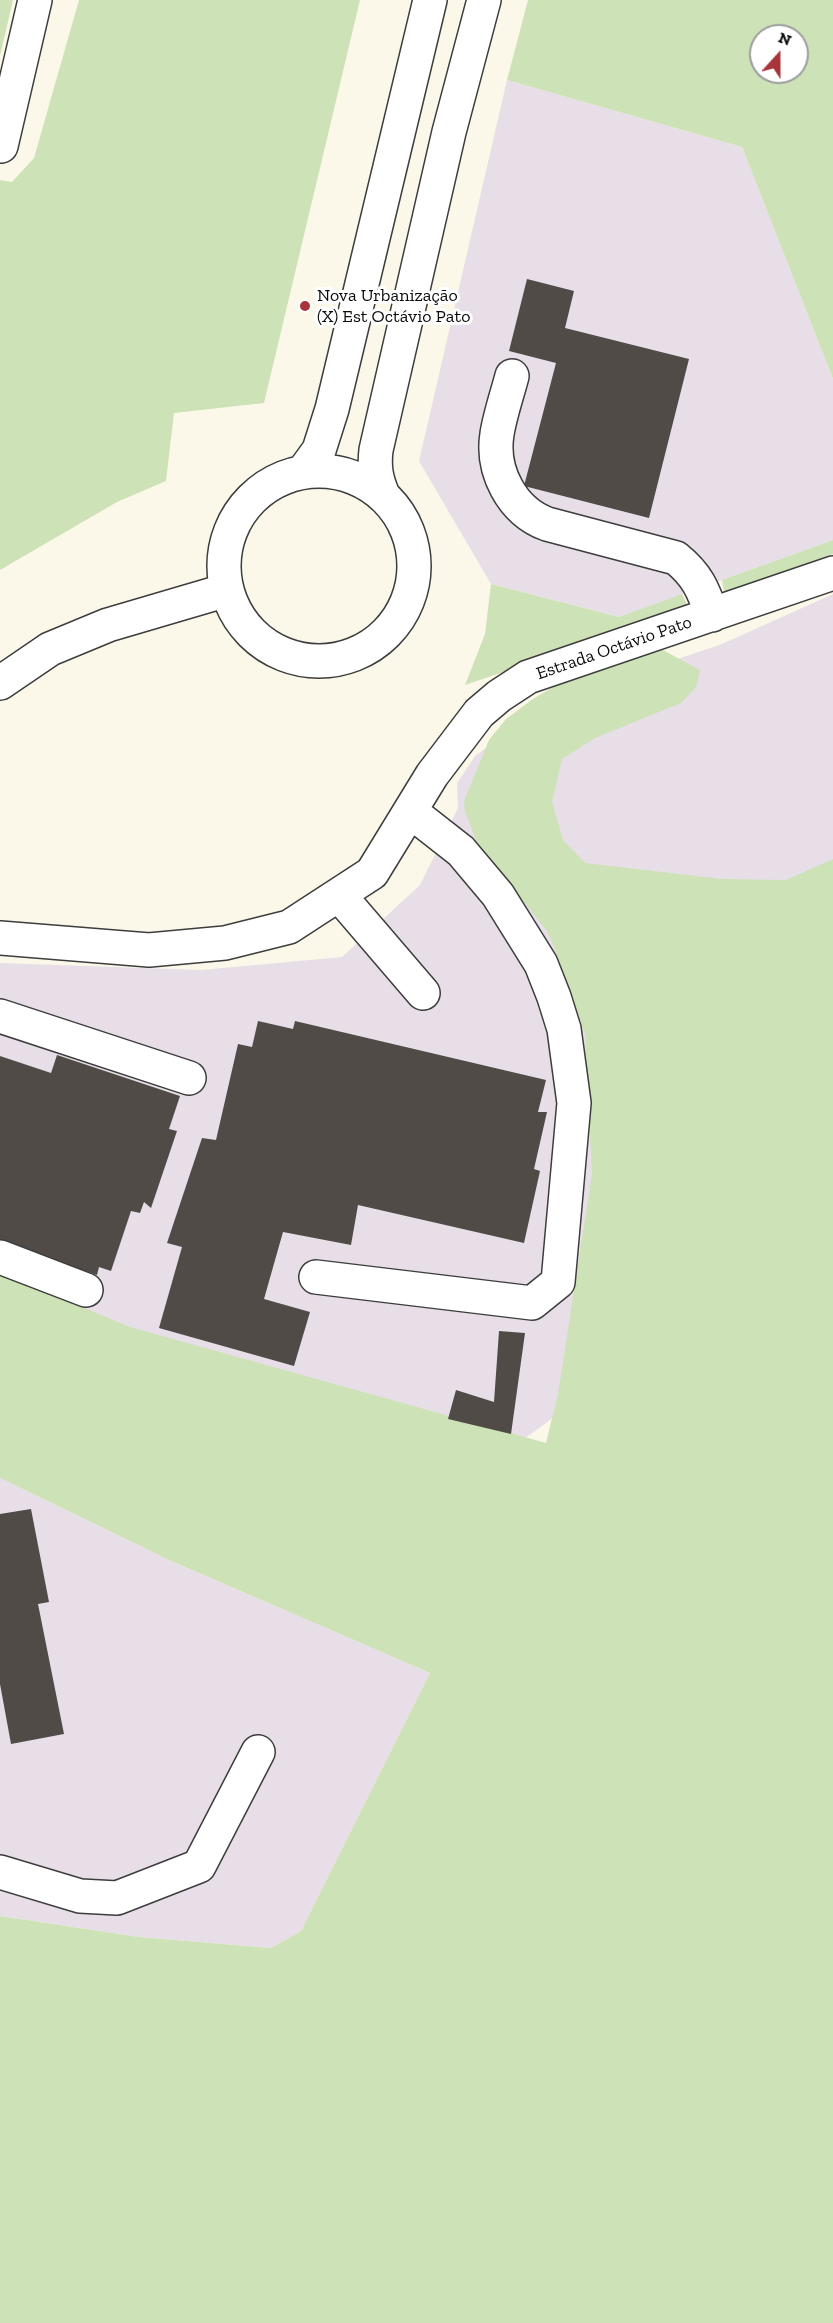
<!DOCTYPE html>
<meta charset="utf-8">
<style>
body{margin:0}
#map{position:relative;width:833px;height:2323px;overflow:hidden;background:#fcf8e9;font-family:"Zilla Slab",serif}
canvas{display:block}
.north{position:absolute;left:749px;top:24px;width:60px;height:60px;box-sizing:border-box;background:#fff;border:2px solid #9d9d9d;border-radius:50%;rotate:21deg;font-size:16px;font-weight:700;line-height:24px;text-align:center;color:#0a0a0a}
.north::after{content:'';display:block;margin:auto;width:21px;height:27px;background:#a8343a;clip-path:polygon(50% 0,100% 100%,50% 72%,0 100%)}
</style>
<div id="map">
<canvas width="833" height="2323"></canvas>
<div class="north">N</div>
</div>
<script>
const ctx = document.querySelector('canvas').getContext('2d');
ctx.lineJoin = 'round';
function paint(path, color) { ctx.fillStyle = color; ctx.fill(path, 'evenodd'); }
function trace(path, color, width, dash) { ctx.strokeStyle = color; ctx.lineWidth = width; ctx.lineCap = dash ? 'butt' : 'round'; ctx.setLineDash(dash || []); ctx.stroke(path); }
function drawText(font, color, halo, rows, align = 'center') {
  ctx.font = font + ' "Zilla Slab",serif'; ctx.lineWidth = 6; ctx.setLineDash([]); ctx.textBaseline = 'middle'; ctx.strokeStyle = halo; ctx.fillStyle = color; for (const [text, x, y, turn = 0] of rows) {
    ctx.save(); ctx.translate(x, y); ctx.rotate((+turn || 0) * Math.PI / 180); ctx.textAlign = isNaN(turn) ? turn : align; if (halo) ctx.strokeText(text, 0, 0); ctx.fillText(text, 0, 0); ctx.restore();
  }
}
paint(new Path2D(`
 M507,80L742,147L833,379V540L619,617L491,584L419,461Z
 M833,594V892L653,1105L572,1404L513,1447L131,1342L0,1286V963L201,970L342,957L420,885L458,808L457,783L475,756L544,704L722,644Z
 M0,1478L169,1560L430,1673L301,1931L271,1948L139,1937L0,1916Z`), '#e7dee8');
paint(new Path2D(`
 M0,0H13L0,56Z
 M79,0H360L264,403L174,413L166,481L117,502L0,570V180L12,182L34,158Z
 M528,0H833V379L742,147L507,80ZM761,36H797V72H761Z
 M833,540V554L724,592L722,580Z
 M491,584L619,617L682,594L689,609L465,685L485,634Z
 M661,649L700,670L696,687L681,703L595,738L562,759L552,802L563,840L585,863L722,879L786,880L833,859V2323H0V1916L139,1937L271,1948L301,1931L430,1673L169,1560L0,1478V1273L130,1327L546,1443L558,1394L592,1174L585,1034L555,949L547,931L477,843L465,811L464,801L489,740L506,719L533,699L563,681Z`), '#cee2b7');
paint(new Path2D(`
 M527,279L574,291L565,328L689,359L649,518L524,486L556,363L509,351Z
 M258,1021L293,1029L295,1021L546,1080L538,1112H547L534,1169L540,1171L524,1243L358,1205L351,1245L283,1232L264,1299L310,1312L294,1366L159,1328L182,1247L167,1243L202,1138L216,1140L238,1044L252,1047Z
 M57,1055L180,1096L169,1129L177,1131L151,1208L144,1202L140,1213L131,1211L111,1271L99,1267L97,1275L0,1242V1056L51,1073Z
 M499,1331L525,1333L511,1434L448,1419L456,1390L494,1402Z
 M31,1509L49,1602L38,1604L64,1734L11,1744L0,1684V1514Z`), '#514b47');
const minor = new Path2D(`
 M1,146L35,0
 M512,376C507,395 500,415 497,434C491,471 512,511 547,524L676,558C697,575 703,589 712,615
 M224 566a95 95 0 1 1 190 0a95 95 0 1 1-190 0Z
 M303,472L319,450L332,409L430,0
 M383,495C376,479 374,467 376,450L449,132L484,0
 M0,683L50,649L108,625L227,590
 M339,895L423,993
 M0,938L149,950L225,943L289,927L372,873L432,775L479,713L499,696L528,677L833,573
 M0,1016L189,1078
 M0,1257L86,1290
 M316,1277L532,1303L558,1282L574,1103L564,1029L554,997L541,964L498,895L461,851L410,811
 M0,1872L80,1896L117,1898L199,1866L258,1752`);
trace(minor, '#3d3d3d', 36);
trace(minor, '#fff', 33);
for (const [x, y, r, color] of [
 [305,306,6,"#a8343a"]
]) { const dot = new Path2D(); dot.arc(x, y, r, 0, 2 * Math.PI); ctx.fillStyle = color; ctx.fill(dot); trace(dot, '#fff', 2); }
drawText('18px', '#0a0a0a', '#fff', [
 ["Nova Urbanização",317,296],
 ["(X) Est Octávio Pato",317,317]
], 'left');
drawText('18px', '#0a0a0a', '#fff', [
 ["Estrada Octávio Pato",614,648,-19]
]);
</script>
